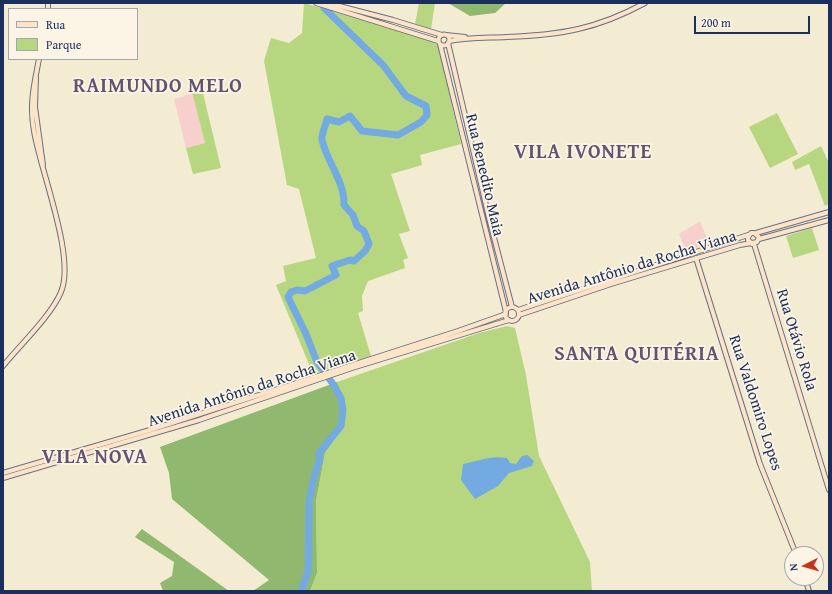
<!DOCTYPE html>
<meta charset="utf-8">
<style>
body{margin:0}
#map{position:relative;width:832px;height:594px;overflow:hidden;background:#f3ebd2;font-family:"Gentium Book Plus",serif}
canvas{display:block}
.frame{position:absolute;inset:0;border:4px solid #1b2f5e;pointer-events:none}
.legend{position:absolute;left:8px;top:8px;width:130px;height:52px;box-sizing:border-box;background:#fcf5e5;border:1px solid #a2a6af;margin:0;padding:5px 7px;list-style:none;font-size:12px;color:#1b2f5e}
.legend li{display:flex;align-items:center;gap:8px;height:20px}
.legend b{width:20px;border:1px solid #a2a6af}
.north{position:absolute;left:784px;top:546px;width:40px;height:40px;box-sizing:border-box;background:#fcf5e5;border:1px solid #a2a6af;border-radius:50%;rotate:264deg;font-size:11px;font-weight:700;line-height:16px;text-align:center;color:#1b2f5e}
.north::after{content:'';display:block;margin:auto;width:14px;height:18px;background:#c8321e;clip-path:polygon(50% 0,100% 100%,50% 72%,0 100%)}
.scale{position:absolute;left:694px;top:16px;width:116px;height:18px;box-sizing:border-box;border:2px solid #1b2f5e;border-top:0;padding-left:5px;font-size:12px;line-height:14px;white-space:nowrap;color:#1b2f5e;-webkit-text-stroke:3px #fcf5e5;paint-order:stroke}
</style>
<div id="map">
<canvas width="832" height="594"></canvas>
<div class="frame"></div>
<ul class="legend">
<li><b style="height:5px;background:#fee4c6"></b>Rua</li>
<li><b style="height:11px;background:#b6d77f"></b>Parque</li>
</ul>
<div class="north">N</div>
<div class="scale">200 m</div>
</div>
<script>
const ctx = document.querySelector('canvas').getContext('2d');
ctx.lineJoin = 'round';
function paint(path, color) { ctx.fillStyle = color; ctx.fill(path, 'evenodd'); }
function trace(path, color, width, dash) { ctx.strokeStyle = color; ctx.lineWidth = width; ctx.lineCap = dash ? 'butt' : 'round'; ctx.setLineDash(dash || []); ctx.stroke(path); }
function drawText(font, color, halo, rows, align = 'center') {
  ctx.font = font + ' "Gentium Book Plus",serif'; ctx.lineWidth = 3.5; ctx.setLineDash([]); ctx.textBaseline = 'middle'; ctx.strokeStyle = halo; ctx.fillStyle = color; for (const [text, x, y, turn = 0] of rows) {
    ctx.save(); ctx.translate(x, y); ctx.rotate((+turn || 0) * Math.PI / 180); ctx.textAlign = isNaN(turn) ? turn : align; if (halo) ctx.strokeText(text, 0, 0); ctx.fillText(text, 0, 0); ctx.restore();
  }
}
paint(new Path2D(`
 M187,93V95L193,94L205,143L186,148L174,99L185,96Z
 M700,221L709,244L686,252L679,234Z`), '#f7d0ce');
paint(new Path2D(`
 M304,3L429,39L438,45L461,144L420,155L422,165L391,174L410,231L399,234L408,258L403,260L405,268L368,281L362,296L363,311L358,313L371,356L313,374L276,285L286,281L283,266L316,258L299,189L287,185L264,61L271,38L289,43L302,33Z
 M419,3H435L431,29L415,24Z
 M202,89L221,168L193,174L186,148L205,143L192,92Z
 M777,113L798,154L770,168L749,127Z
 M821,146L829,163V204L825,206L809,164L795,170L792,162Z
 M812,228L819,250L793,258L786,236Z
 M507,326L515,328L526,375L539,456L590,562L592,591H310L317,573L316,501L325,453L343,427L337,382L479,333Z`), '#b6d77f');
paint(new Path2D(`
 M448,3H506L495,13L470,16Z
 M337,382L345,409L343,427L325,453L316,501L317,573L310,591H253L269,580L172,499L169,473L160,447Z
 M142,529L229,591H163L160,583L172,576L174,562L135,537Z`), '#90b86e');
paint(new Path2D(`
 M527,455L534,461L532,466L509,473L498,486L475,499L461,480L463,464C478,461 492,455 507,458L510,463L516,464L522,456Z`), '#72aae1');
trace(new Path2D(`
 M301,591L308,572L309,502L313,481L320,458L319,453L341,426L343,410L341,398L333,384L317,362L306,334L288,297L291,292L297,290L305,291L336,275L332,266L350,260L354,261L365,251L369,244L364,231L357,226L353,215L344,205C345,182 327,162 322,140C321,134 326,125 327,119L339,122L350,116L362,131L398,135L421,122L427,115L426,106L406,96L383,65L324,8L323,3`), '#72aae1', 7);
const secondary = new Path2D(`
 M316,3L438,41
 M328,3L393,20L442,35
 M48,9V3
 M438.5 40a5.5 5.5 0 1 1 11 0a5.5 5.5 0 1 1-11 0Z
 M446,35L465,37
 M449,41C469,37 487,38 507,37C561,35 597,29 645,3
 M448,43L489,218L512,307
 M440,44L506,312
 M36,77L35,107L43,165
 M756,233L829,212
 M759,239L829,220
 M754,244L829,490
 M696,258L760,464L796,554
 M505 314a7 7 0 1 1 14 0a7 7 0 1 1-14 0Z
 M518,310L748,235
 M519,315L611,284L740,245L757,242L759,237L754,233H751L748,237V240L752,244
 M3,366C20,345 51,316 61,292C76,257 40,170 34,131C29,104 34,85 39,59
 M3,473L150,430L458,331L506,314
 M3,478L199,420L352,368L509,320
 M805,578L809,591`);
trace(secondary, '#677187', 6);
trace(secondary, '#fee4c6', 4);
drawText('16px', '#1b2f5e', '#fcf5e5', [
 ["Rua Benedito Maia",484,175,77],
 ["Avenida Antônio da Rocha Viana",632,268,-17],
 ["Rua Otávio Rola",796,340,73],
 ["Avenida Antônio da Rocha Viana",252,389,-18],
 ["Rua Valdomiro Lopes",755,403,72]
]);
ctx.letterSpacing = '1px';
drawText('bold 20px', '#635370', '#fcf5e5', [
 ["RAIMUNDO MELO",158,87],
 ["VILA IVONETE",583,153],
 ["SANTA QUITÉRIA",637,355],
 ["VILA NOVA",95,458]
]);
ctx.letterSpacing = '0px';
</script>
